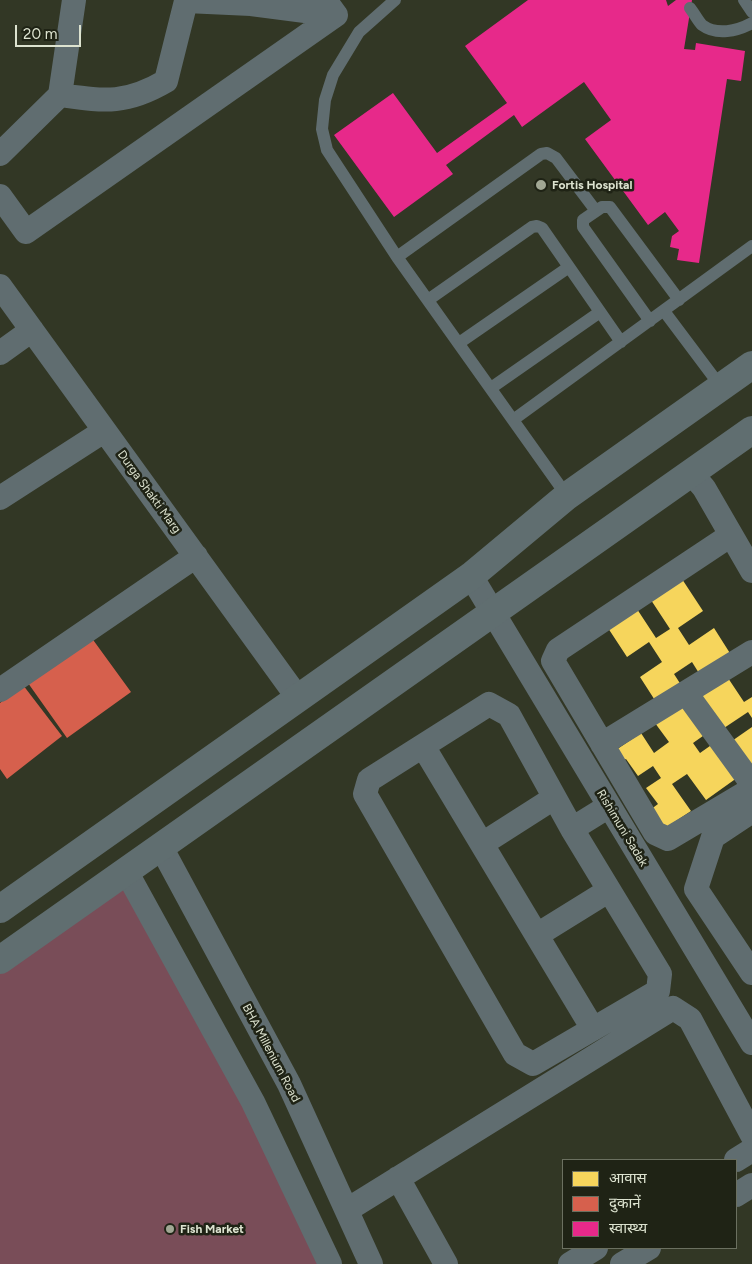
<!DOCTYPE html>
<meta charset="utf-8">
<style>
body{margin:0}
#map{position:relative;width:752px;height:1264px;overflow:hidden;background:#323725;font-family:Figtree,"Noto Sans Devanagari",sans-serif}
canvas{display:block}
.legend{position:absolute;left:562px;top:1159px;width:175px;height:90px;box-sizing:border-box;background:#1f2315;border:1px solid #6b7060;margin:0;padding:6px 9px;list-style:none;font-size:15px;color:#dde3d0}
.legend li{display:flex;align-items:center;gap:10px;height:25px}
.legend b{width:25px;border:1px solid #6b7060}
.scale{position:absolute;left:15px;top:25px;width:66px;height:22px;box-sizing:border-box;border:2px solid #dde3d0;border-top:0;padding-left:6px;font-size:15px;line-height:18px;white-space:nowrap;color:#dde3d0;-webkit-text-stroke:4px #1f2315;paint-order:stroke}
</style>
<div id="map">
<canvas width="752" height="1264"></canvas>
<ul class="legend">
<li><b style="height:14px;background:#f6d55c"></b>आवास</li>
<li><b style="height:14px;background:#d6604d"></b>दुकानें</li>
<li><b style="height:14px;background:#e7298a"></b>स्वास्थ्य</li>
</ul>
<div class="scale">20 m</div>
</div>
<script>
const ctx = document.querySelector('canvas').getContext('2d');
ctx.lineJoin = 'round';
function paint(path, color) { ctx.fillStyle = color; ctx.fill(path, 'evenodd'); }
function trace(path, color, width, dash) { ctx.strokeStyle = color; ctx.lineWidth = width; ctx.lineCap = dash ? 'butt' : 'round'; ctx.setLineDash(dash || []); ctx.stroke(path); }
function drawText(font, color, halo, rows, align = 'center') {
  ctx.font = font + ' Figtree,sans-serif'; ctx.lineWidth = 5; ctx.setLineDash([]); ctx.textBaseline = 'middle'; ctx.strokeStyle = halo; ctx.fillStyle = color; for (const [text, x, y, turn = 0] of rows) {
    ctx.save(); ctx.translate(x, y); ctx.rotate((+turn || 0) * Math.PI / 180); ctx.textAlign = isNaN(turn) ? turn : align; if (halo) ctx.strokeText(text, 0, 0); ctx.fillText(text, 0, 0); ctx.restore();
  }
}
paint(new Path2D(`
 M126,871L328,1264H0V970Z`), '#794d58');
paint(new Path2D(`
 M682,579L703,611L678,628L689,645L714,628L733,658L702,678L692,662L674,674L683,688L658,705L640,677L662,662L649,642L627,657L608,628L637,609L656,638L670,629L651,600Z
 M728,678L744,702L752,697V718L748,712L721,730L699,698Z
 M688,700L710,731L693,743L700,753L717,741L741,775L706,800L687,774L672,784L691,811L664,829L650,810L658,804L646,788L661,778L653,766L638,776L626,759L620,762L613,752L641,733L654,753L669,742L655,723Z
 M752,727V776L729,743Z`), '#f6d55c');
paint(new Path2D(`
 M91,637L131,692L67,738L28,683Z
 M23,685L62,736L7,779L0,769V703Z`), '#d6604d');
paint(new Path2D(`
 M528,0H666L668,6L676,0H692L684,49L695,50L696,43L745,51L741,81L727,79L699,263L677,260L679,249L670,247L672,236L679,231L665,212L648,225L585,139L611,120L584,82L522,127L514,115L446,165L453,174L394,217L334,135L393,93L437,153L507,103L465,46Z`), '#e7298a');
trace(new Path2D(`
 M395,0L359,32L333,75L325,100L322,129L327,150L397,257L567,496
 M744,0L752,12
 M690,8C694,13 698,21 702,25C717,36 737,31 752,23
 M397,257L541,154L547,153L556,158L596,211
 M428,300L532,227L537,226L542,228L621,342
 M664,311L721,387
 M650,321L583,227V220L602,207H610L679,300
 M459,343L569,267
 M491,388L600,312
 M513,420L752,246`), '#606d70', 12);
trace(new Path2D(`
 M74,0L60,95C104,101 125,105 166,81L186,1L251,4L252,0
 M251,4L336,15
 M0,154L60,95
 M0,196L26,232L336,15L325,0
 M0,286L298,698
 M0,353L32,330
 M691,473L704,488L752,571
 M0,498L104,431
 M731,535L558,650L553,661L655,833L668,839L752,789
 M471,576L752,1043
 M0,690L196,556
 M686,693L752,784
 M602,744L752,652
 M423,746L593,1029
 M752,811L713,837L696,889L752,973
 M572,829L660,974L658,991L533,1064L515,1054L365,794L369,780L489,704L509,715L572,829L609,806
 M482,844L554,798
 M161,847L289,1084L371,1264
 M126,871L253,1102L330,1264
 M537,935L608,891
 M736,1160L752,1150
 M398,1178L446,1264
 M736,1195L752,1185
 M347,1210L673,1008L690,1019L752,1135
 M570,1264L596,1248
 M622,1264L649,1248`), '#606d70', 24);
trace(new Path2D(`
 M0,909L471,576L567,496L752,365
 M0,960L752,430`), '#606e70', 28);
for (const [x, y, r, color] of [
 [541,185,6,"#a1a794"],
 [170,1229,5,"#a1a794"]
]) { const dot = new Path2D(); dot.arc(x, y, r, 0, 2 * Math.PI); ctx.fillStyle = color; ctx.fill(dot); trace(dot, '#1f2315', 2); }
drawText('bold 12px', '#dde3d0', '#1f2315', [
 ["Fortis Hospital",552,185],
 ["Fish Market",180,1229]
], 'left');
drawText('12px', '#dde3d0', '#1f2315', [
 ["Durga Shakti Marg",149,492,54],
 ["Rishimuni Sadak",622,828,59],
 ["BHA Millenium Road",271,1053,62]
]);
</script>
